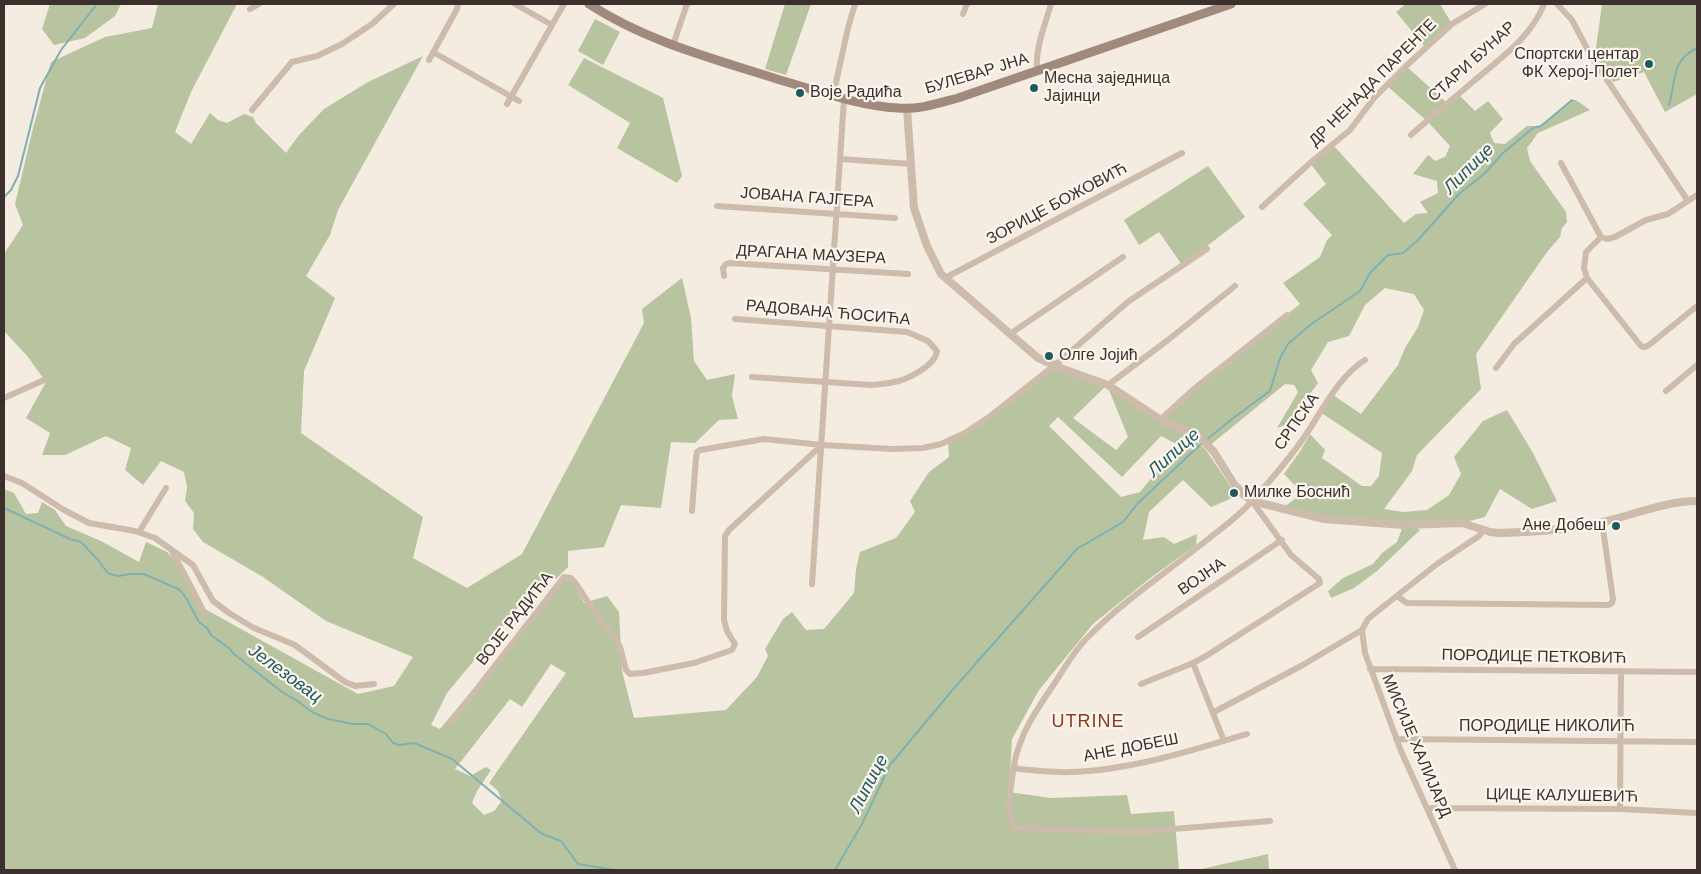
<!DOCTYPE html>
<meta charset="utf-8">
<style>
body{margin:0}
#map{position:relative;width:1701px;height:874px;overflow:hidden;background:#f4ebe1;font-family:Arial,sans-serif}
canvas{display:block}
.frame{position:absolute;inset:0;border:5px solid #3b302b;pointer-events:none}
</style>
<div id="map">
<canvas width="1701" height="874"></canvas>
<div class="frame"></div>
</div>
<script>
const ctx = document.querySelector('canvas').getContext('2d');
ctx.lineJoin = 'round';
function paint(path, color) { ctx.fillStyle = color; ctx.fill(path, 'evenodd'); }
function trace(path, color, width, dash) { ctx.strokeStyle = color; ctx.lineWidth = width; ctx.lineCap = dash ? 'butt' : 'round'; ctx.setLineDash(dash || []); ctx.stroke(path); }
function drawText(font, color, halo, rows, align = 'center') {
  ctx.font = font + ' Arial,sans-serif'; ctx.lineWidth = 4.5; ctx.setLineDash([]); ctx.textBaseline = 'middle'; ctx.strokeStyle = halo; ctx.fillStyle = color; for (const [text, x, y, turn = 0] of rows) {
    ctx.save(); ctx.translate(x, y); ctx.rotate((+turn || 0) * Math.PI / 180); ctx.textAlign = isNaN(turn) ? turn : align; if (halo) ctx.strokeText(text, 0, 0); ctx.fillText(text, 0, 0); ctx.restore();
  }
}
paint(new Path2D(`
 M50,4H121L115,16L85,38L54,45L42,29Z
 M158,4H237L191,92L175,132L191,144L210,113L218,120L227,123L244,114L253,117L256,123L286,153L299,135L324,109L368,82L423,56L338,210L330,235L306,276L335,298L304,371L301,433L423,517L413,558L467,588L522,554L644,323L642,309L682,278L691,318L694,361L707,380L735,374L732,396L738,419L719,420L695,443L671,442L661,508L621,505L604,547L568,551V567L556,579H548L525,599L447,693L431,725L440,729L564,580L571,579L584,603L607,596L619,612L622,671L634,718L726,710L757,677L768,656L765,649L783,619L792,612L806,630L824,629L854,593L856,569L860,552L896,538L915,512L910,501L929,472L949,457L948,443L979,425L1054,366L1108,385L1160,419L1262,334L1300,304L1283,283L1320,257L1327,240L1332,235L1303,204L1326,184L1310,163L1333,145L1404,223L1416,214L1428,213L1420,202L1438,193L1437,181L1413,174L1428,155L1435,161L1445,157L1450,146L1427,121L1386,85L1406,66L1447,103L1458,94L1475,111L1488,101L1503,119L1490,133L1494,143L1505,144L1527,126H1541L1572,100H1576L1590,110L1538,133L1527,148L1530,161L1566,212L1567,222L1562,228L1560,237L1547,252L1476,354L1481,389L1417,455L1412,471L1384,509L1403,512L1427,510L1449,495L1461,474L1454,457L1483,421L1507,410L1533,453L1557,501L1532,509L1500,489L1485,517L1462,523L1414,525L1420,530L1377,571L1354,588L1331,598L1328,591L1343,578L1373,564L1382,553L1397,542L1403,526L1324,519L1283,508L1302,493L1284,474L1301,450L1310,434L1325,450L1322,458L1362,486H1371L1379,476L1382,453L1320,412L1333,395L1361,414L1398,365L1405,348L1418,327L1424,310L1414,294L1385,288L1365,305L1349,336L1328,342L1311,370L1318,383L1288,424L1277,428L1298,392L1294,385L1285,384L1209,446L1199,436L1172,426L1195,440L1206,450L1237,496L1211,507L1183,480L1149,512L1143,540L1164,537L1174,544L1197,534L1196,545L1149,579L1093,624L1039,690L1012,739L1009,792L1051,798L1127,795L1131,814L1174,811L1179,870H4V489L14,493L26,514L38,513L42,502L55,510L66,526L101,541L139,562L146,542L167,552L186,571L205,609L358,694L394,686L413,657L326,621L263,577L203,542L193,529L194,513L185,501L187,487L184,472L161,461L143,485L125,470L131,448L106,436L65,455H42L50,433L26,418L46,382L28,357L4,331V254L23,225L15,204L32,132L51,62L105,37L152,28ZM1107,385L1128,437L1116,450L1073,418ZM1058,417L1122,477L1161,436L1178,445L1140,492L1121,497L1049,426ZM551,664L566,673L489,783L498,791L502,801L494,811L484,815L472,803L477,791L491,770L486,767L470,776L455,769L510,699L522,707Z
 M785,4H811L786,75L765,69Z
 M1406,4H1440L1452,24L1426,48L1396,12Z
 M1602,4H1697V94L1665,112L1644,72L1613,82L1595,55Z
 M595,19L620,32L603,65L578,51Z
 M584,58L663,98L682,176L677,183L617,148L630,123L568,85Z
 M1208,166L1245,217L1182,265L1159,232L1139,245L1124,220Z
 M1268,854L1269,870H1197Z`), '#b8c4a0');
trace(new Path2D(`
 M1669,105C1676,81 1671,60 1697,48
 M4,197L11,190L18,176L40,88L61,50L97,4
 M1206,440L1236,416L1270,391L1280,358L1288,344L1310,325L1360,291L1370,273L1388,255L1403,253L1418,240L1459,194L1484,174L1503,153L1533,128L1541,126L1572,100
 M4,508L70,539L81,542L99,561L106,571L110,574L118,576L130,574H144L180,590L186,598L199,622L207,628L211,635L230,649L234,654L282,692L296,700L312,712L328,719L353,724H368L386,734L393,743L399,745L414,743L452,759L542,834L561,841L578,864L614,870
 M835,870L862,824L890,765L955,687L1077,549L1123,522L1138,503L1202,443`), '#7fb0b2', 2);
trace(new Path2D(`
 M515,4L552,25
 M1557,4L1572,20L1591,56L1688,201
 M250,9L259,4
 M963,14L967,4
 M673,45L687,4
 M433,52L519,101
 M429,60L457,9L458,4
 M1037,71C1035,48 1045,25 1051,4
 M833,96L848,28L855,4
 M507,104L564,4
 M252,110L292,62L317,56L342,44L372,24L394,4
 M1411,135C1432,116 1454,98 1475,80C1501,58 1532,36 1544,4
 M840,159L911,164
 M1561,163L1601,237L1607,239L1615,237L1646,220L1668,214L1697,195
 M717,206L895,218
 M1262,207L1310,163L1350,130L1374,98L1406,66L1452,24L1485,4
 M1601,237L1586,252L1584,268L1587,278L1641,346L1645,347L1649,345L1697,306
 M724,276L723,268L726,264L729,263L908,274
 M945,278L1182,153
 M735,319L907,332L928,341L937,351C936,365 907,380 894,382C887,384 879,384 871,385L752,377
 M1010,334L1123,257
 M1496,368L1514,344L1587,278
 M1108,385L1168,340L1235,286
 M1666,391L1697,365
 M4,398L44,380
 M1160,420L1195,388L1287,315
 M4,476L22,483L64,510L89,523L135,531L155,538L193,565L213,601L229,613L254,628L295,645L345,682L355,686L374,684
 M692,511L696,458L697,452L700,450L764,439L822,445L893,449L923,448L941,444L965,433L989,417L1061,360L1129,301L1207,249
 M139,532L166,488
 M172,551L205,614
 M812,584L844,99
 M1397,596L1407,603L1608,605L1612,603L1613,599L1602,522
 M1362,630L1365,653L1401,751L1455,870
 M1138,637L1282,540
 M1193,663L1224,741
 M1370,669L1697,672
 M1141,684L1193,663L1206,656L1320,583L1319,579L1291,555L1252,501
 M1214,712L1301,666L1362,630L1368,619L1374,614L1437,564L1479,536L1484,529
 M451,722L564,577L571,578L574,581L594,611L615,638L620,647L626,670L630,674L643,673L694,663L732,650L735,644L727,631L724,620L725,536L729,530L822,445
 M1396,739L1697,742
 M1014,765L1018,769C1036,770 1054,773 1072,772C1130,770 1191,751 1247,734
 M1427,808L1620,809L1697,813
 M1620,809L1621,671
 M1270,821L1137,832L1017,828L1014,827C1006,813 1010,794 1012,779C1015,744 1030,719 1050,690C1062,673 1072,653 1087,638C1123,601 1167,572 1207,540C1222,528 1239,516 1252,501C1271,480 1291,457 1307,433C1323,409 1340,375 1365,360`), '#cdbbac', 6);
trace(new Path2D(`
 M907,109L914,208L927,246L941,274L1038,358L1063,369L1108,385L1164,422L1200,437L1214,452L1234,484L1243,494L1252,501L1324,519L1403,525L1462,523L1490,532L1499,533C1534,532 1569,530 1603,522C1633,515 1666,501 1697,501`), '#cdbbac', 8);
trace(new Path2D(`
 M589,4C647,42 715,59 780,80C819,91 858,106 898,108C919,110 939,103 958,98L1231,4`), '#a18a7d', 9);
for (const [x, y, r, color] of [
 [1649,64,5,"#1f5a5e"],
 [1034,88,5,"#1f5a5e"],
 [800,93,5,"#1f5a5e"],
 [1049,356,5,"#1f5a5e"],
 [1234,493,5,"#1f5a5e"],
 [1616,526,5,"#1f5a5e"]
]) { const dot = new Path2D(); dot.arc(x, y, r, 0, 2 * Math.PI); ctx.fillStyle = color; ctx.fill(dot); trace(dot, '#fbf5ee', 2); }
drawText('16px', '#3b302b', '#fbf5ee', [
 ["Спортски центар",1639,55,"right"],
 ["ФК Херој-Полет",1639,73,"right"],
 ["Месна заједница",1044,79],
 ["Јајинци",1044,97],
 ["Воје Радића",810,93],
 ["Олге Јојић",1059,356],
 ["Милке Боснић",1244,493],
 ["Ане Добеш",1606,526,"right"]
], 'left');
drawText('16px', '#3b302b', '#fbf5ee', [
 ["СТАРИ БУНАР",1472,62,-42],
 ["БУЛЕВАР ЈНА",977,74,-17],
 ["ДР НЕНАДА ПАРЕНТЕ",1373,83,-45],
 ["ЈОВАНА ГАЈГЕРА",807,198,4],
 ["ЗОРИЦЕ БОЖОВИЋ",1057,204,-28],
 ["ДРАГАНА МАУЗЕРА",811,255,3],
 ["РАДОВАНА ЋОСИЋА",828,313,5],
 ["СРПСКА",1297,422,-55],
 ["ВОЈНА",1202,577,-34],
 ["ВОЈЕ РАДИЋА",515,619,-52],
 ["ПОРОДИЦЕ ПЕТКОВИЋ",1534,657,1],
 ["ПОРОДИЦЕ НИКОЛИЋ",1547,727],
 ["МИСИЈЕ ХАЛИЈАРД",1416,746,67],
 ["АНЕ ДОБЕШ",1131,748,-11],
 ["ЦИЦЕ КАЛУШЕВИЋ",1562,796,1]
]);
drawText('italic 18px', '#1f5a5e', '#fbf5ee', [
 ["Липице",1469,169,-45],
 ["Липице",1174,453,-42],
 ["Јелезовац",285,674,36],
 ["Липице",869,784,-62]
]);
ctx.letterSpacing = '1px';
drawText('18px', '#8c3b22', '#fbf5ee', [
 ["UTRINE",1088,722]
]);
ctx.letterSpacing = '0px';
</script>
